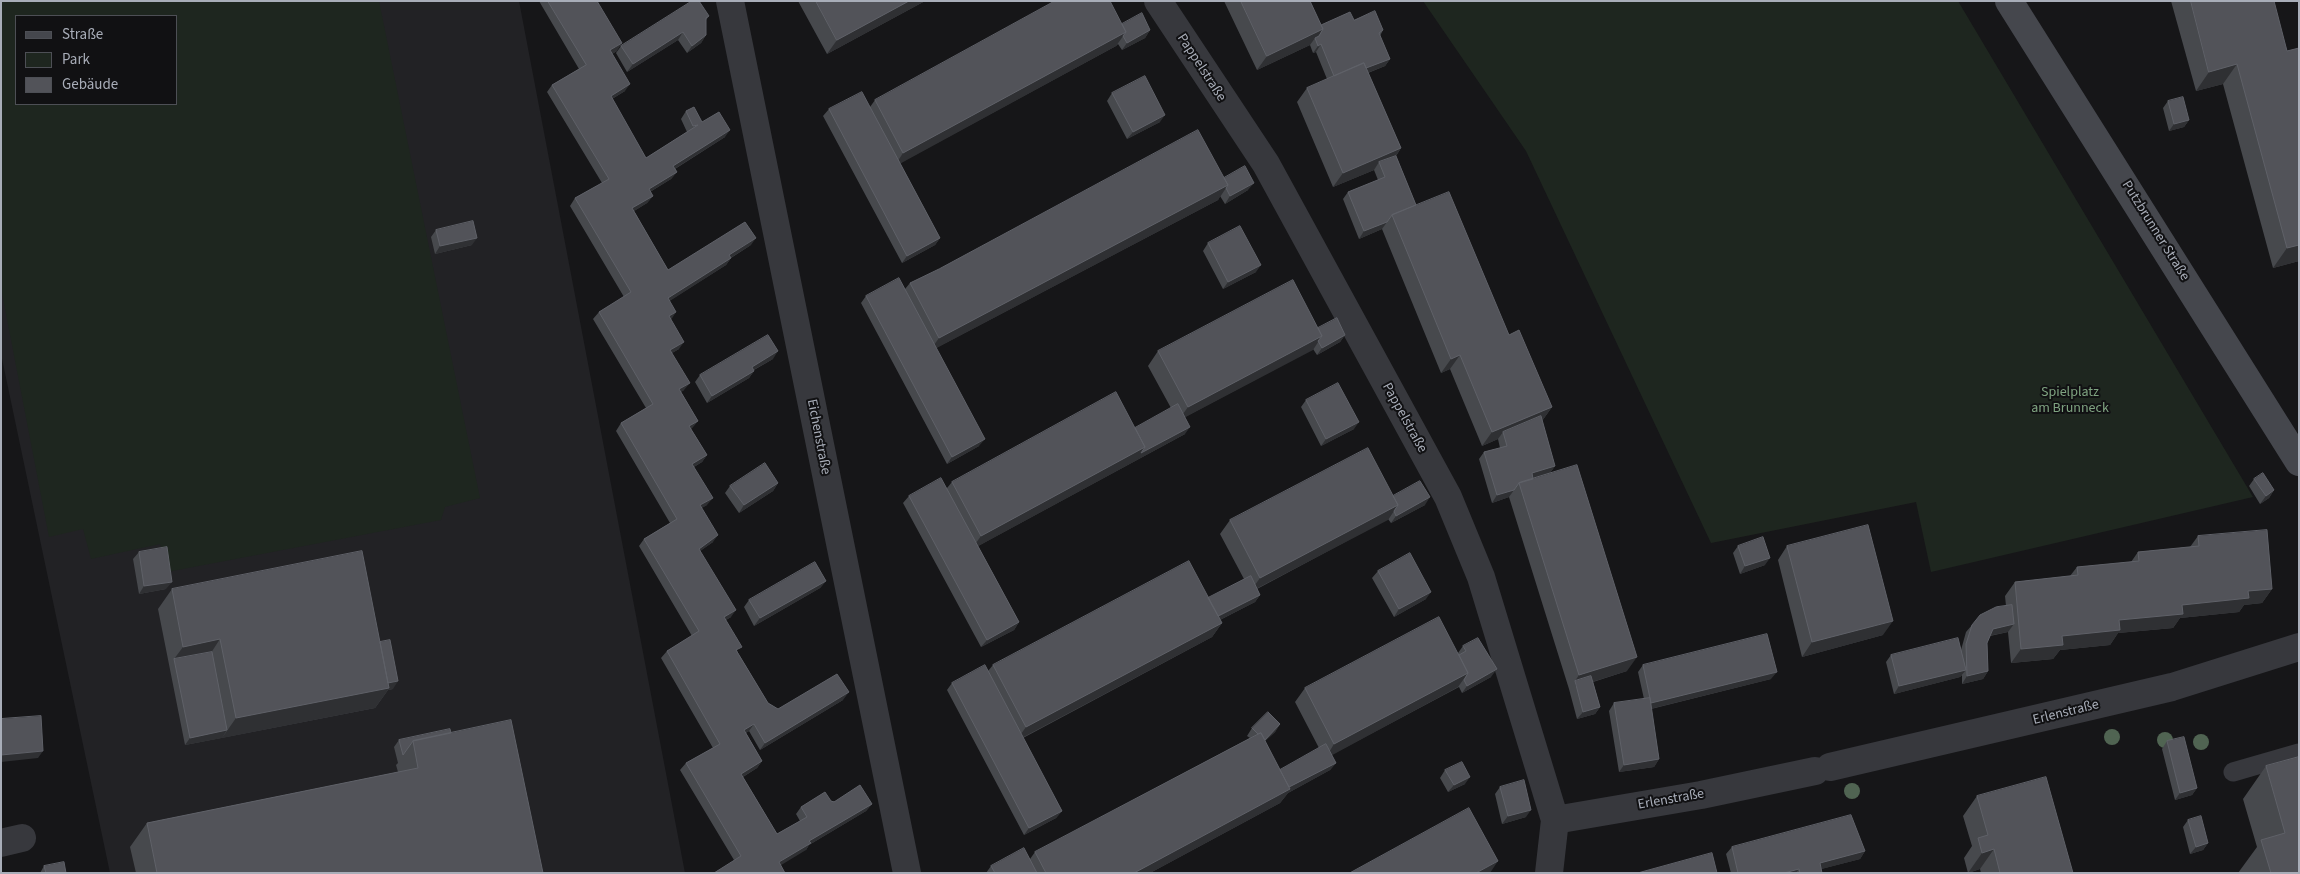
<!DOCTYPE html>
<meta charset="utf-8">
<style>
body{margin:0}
#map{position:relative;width:2300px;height:874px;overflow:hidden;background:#161618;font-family:"Source Sans 3",sans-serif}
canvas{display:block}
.frame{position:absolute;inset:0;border:2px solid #a8adb8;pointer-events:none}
.legend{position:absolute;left:15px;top:15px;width:162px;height:90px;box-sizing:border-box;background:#111113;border:1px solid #4d4f55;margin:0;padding:6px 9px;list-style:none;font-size:15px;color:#a8adb8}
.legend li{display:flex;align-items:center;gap:10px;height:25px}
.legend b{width:25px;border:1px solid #4d4f55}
</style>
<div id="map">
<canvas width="2300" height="874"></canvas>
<div class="frame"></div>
<ul class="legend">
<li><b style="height:6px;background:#45474d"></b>Straße</li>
<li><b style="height:14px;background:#1e261f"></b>Park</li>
<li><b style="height:14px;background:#525359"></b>Gebäude</li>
</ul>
</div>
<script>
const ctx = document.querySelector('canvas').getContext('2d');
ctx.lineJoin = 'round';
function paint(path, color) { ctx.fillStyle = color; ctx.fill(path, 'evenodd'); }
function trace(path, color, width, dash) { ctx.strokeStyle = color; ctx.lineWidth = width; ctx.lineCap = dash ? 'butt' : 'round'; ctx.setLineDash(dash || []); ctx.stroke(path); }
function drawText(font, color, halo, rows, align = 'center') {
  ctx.font = font + ' "Source Sans 3",sans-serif'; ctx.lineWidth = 4; ctx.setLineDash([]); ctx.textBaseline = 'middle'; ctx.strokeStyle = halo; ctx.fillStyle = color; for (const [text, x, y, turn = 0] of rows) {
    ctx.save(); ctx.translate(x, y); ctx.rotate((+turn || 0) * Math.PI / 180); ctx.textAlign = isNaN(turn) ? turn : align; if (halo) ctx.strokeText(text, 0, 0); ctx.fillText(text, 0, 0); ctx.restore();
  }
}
paint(new Path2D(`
 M1,1H519L685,873H110L1,354ZM16,16H176V104H16Z`), '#222225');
paint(new Path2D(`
 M1,1H379L480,498L445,507L441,520L167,572L160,544L91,559L83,529L49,537L1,288ZM16,16H176V104H16Z
 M1423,1H1958L2253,497L1931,572L1916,502L1711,543L1526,151Z`), '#1e261f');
trace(new Path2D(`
 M2233,772L2299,753`), '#37383d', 19);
trace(new Path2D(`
 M730,1L907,873
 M1158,1L1266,164L1448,497L1481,577L1555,820L1549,873
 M1830,767L2172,687L2299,647
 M1555,820L1701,795L1815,771
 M1,843L22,838`), '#37383d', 28);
trace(new Path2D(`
 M2009,1L2299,462`), '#45474d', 28);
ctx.fillStyle = '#506452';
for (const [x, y] of [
 [2112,737],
 [2165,740],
 [2201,742],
 [1852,791]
]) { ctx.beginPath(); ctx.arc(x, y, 8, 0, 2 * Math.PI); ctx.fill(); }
paint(new Path2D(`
 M539,1H597L617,51L612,54L625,91L612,99L646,158L687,132L681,119L686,111L725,137L675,169L677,172L671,179L650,192L653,196L647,203L634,211L668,270L751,245L731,258L726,265L669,301L671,320L679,349L672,353L684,390L681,392L698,421L691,429L707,455L702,462L694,467L707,505L701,508L713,542L700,551L731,617L726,620L738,653L768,703L778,709L843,700L760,750L749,731L746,733L762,761L757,768L743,777L777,834L800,821L796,814L801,807L831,801L872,804L866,811L809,845L806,850L734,860L680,770L686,763L713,748L661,658L667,651L692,636L639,546L644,539L670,523L616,431L621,423L646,408L593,319L599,312L624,297L570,206L575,198L602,183L547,92L552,85L579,69Z
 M798,1H925L827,54Z
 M1224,1H1310L1321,25L1354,20L1383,30L1380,36L1390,59L1385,66L1368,73L1401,148L1396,156L1416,205L1509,335L1552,407L1542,421L1555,466L1550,473L1533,478L1627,671L1593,682L1600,707L1595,714L1577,719L1569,689L1509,497L1492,503L1479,459L1484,452L1500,448L1498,439L1482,446L1450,369L1441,373L1382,229L1359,239L1343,199L1348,192L1378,180L1374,170L1333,187L1297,102L1307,88L1327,79L1316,52L1313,53L1310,45L1257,70Z
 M2171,1H2274L2299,261L2273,268L2223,84L2196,91Z
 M709,16L706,20V35L701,43L687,53L678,40L627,72L616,53L621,46Z
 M1122,24L1150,30L1145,38L1122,50L1118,44L1116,46L900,163L940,238L935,245L902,263L823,116L829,109L870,107L875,100Z
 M1112,93L1160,122L1127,139L1107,101Z
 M2168,101L2189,120L2184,127L2169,131L2163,108Z
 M1224,178L1248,190L1225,204L1220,196L1218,200L936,348L979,446L947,464L861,303L866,296L905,289L910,283Z
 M436,230L472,245L435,254L431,237Z
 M1208,243L1256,272L1223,289L1203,251Z
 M1318,328L1345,335L1340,342L1317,355L1313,349L1185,417V434L978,546L1019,622L1014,630L981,647L903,503L909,496L947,488L952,482L1135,428L1171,408L1148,366L1158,351Z
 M773,359L754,370V371L749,378L707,403L695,382L700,375Z
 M1306,400L1354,429L1321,446L1301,407Z
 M2254,479L2274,490L2269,498L2260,504L2249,486Z
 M778,483L773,491L739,513L725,493L730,486Z
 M1393,496L1425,505L1391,523L1388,519L1257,589L1260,595L1255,602L1220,620L1222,623L1212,637L1023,738L1062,811L1056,818L1024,835L947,690L952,683L988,671L993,665L1208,598L1244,579L1220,534L1230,520Z
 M2198,536L2272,589L2262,603L2244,605L2239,612L2180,618L2173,628L2118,633L2110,645L2060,650L2053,659L2011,663L2008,632L1990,636L1987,643L1988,671L1983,679L1962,684V675L1960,677L1894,694L1886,662L1891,655L1961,650L1966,632L1972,625L2006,606L2005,596L2015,582L2070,576L2077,567L2131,562L2138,552L2190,547Z
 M1738,546L1765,565L1740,574L1733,553Z
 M1787,546L1883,635L1802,657L1778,560Z
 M139,552L166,589L139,594L133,559Z
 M1378,571L1426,599L1394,617L1372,578Z
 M826,581L820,588L754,626L744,607L749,600Z
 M172,589L380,642L393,689L388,690L375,708L185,745L158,609Z
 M1463,646L1491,677L1462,693L1459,687L1331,755L1336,763L1330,770L1288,793L1280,803L1150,873H986L991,866L1030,859L1035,852L1250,738L1247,736L1252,728L1280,724L1275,732L1265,741L1280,770L1319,748L1295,702L1305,688L1458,653Z
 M1643,665L1771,679L1651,709L1659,759L1654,767L1619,772L1609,711L1614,703L1644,699L1638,672Z
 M451,733L543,873H136L130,847L147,823L398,772L396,765L398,763L394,747L399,740Z
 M2167,741L2197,788L2192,795L2175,800L2162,749Z
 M2266,766L2299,873H2238L2257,847L2243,799Z
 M1445,770L1465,784L1448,792L1440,778Z
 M1500,787L1526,817L1502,824L1495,794Z
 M1977,796L2073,873H1981L1980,869L1968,873L1964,858L1972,846L1963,816Z
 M2188,820L2208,843L2203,850L2190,854L2183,827Z
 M1732,847L1865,851L1860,859L1821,869L1822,873H1731L1726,854Z
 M44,866L66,873H40Z`), '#47494d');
paint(new Path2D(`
 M909,1H925L827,54L837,40Z
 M1323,29L1316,40L1315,38L1310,45L1257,70L1267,56Z
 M1150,30L1145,38L1122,50L1127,43Z
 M683,32L678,40L627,72L633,64Z
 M1126,32L1116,46L894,167L903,153Z
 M706,35L701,43L687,53L692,46Z
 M622,43L617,51L605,58L610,50Z
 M1321,44L1316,52L1313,53L1318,46Z
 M1390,59L1385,66L1331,87L1336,80Z
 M2237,64L2223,84L2196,91L2209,72Z
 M630,84L625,91L605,103L611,96Z
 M1165,115L1160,122L1127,139L1133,132Z
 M2189,120L2184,127L2169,131L2174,124Z
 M730,130L725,137L668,173L673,166Z
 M1401,148L1391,163L1379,162L1374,170L1333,187L1343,173Z
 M677,172L671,179L643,196L649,189Z
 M1254,183L1248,190L1225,204L1230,196Z
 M1228,185L1218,200L929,352L939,338Z
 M653,196L647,203L626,216L632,208Z
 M1387,222L1382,229L1359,239L1364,231Z
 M477,238L472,245L435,254L440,246Z
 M756,238L751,245L724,262L729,255Z
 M940,238L935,245L902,263L907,256Z
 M2299,245V261L2273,268L2287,248Z
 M731,258L726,265L662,306L668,298Z
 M1261,265L1256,272L1223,289L1228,282Z
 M676,312L671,320L669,316Z
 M1345,335L1340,342L1317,355L1322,348Z
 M1322,336L1313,350L1178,421L1188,407Z
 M684,342L679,349L665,357L670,350Z
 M778,351L773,359L746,374L752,367Z
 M1460,355L1450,369L1441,373L1451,359Z
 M754,371L749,378L707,403L712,396Z
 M690,383L684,390L674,397L679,389Z
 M1552,407L1542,421L1503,432L1498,439L1482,446L1492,432Z
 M698,421L692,428L684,433L689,426Z
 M1359,422L1354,429L1321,446L1326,439Z
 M1190,427L1185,434L971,550L981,536L1145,447Z
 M985,439L979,446L947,464L952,457Z
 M707,455L702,462L687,471L692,464Z
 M1555,466L1550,473L1527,480L1532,473Z
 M778,483L773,491L739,513L744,505Z
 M1514,490L1509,497L1492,503L1497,495Z
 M2274,490L2269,498L2260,504L2266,496Z
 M1430,497L1425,505L1391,523L1396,516Z
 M713,498L707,505L694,513L700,505Z
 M1398,505L1388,520L1250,592L1260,578Z
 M718,535L713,542L693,556L699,549Z
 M1770,558L1765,565L1740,574L1745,566Z
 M826,581L820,588L754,626L760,618Z
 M172,582L166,589L139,594L144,586Z
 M2272,589L2262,603L2244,605L2239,612L2180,618L2173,628L2118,633L2110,645L2060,650L2053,659L2011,663L2021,649L2062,636L2119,620L2182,605L2248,591Z
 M1431,592L1426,599L1394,617L1399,609Z
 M1260,595L1255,602L1206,627L1212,620Z
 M736,610L731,617L719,624L724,617Z
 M1893,621L1883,635L1802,657L1812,642Z
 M1019,622L1014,630L981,647L987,640Z
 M1222,623L1212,637L1016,741L1026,727Z
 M2014,624L2008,632L1988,636L1993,629Z
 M220,639L207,659H174L183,647Z
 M1637,657L1627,671L1576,687L1575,681L1579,675Z
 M1497,669L1491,677L1462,693L1467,686Z
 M1966,670L1960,677L1894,694L1899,686Z
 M1988,671L1983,679L1962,684L1967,676Z
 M1777,672L1771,679L1646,710L1651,703Z
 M1468,673L1458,687L1325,759L1334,744Z
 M398,681L393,689L388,690L375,708L222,738L236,718Z
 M849,692L843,700L760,750L765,743Z
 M1600,707L1595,714L1577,719L1583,712Z
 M754,724L749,731L739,737L744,730Z
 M1280,724L1275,732L1259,747L1264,740Z
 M227,730L222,738L185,745L190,738Z
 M43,751L38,758L1,762V755Z
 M1659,759L1654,767L1619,772L1624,765Z
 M762,761L757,768L736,781L741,774Z
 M1336,763L1330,770L1288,793L1280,803L1150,873H1134L1284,790Z
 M1470,777L1465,784L1448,792L1454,785Z
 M2197,788L2192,795L2175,800L2180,793Z
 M872,804L866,811L809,845L806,850L773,870L779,862L809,841Z
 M1531,810L1526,817L1502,824L1508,816Z
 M1062,811L1056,818L1024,835L1029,828Z
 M2208,843L2203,850L2190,854L2196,847Z
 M1994,849L1980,869L1968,873L1982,853Z
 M1865,851L1860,859L1814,871L1820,863Z
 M1498,861L1490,873H1476Z
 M1799,869L1796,873H1784Z`), '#2f3033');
const building = new Path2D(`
 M548,1H597L622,43L610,50L630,84L611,96L646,158L698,125L693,126L686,111L694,107L702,122L719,112L730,130L673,166L677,172L649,189L653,196L632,208L668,270L745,222L756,238L729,255L731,258L668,298L676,312L669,316L684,342L670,350L690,383L679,389L698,421L689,426L707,455L692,464L713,498L700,505L718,535L699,549L736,610L724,617L742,647L736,650L768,703L778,709L837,674L849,692L765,743L754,724L744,730L762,761L741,774L777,834L807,817L801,807L825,792L831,801L834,802L860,785L872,804L809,841L811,843L779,862L785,873H714L741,856L686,763L720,744L667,651L699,631L644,539L677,519L621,423L653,404L599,312L631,292L575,198L609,179L552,85L586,65Z
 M692,1H699L709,16L706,18V35L692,46L683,32L633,64L621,46Z
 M816,1H909L837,40Z
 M1055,1H1110L1126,32L903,153L875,100Z
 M1241,1H1310L1323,29L1267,56Z
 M2191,1H2274L2287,51L2299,48V245L2287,248L2237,64L2209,72Z
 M1375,11L1383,30L1379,33L1390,59L1366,68L1364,63L1334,76L1321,44L1318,46L1315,38L1319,36L1323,29L1321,25L1350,12L1354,20Z
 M1142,13L1150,30L1127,43L1123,36L1126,32L1122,24Z
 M1364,63L1401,148L1343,173L1307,88Z
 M1145,76L1165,115L1133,132L1112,93Z
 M862,92L940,238L907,256L829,109Z
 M2183,97L2189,120L2174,124L2168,101Z
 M1198,130L1228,185L939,338L910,283L939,269Z
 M1396,156L1416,205L1392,215L1387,222L1364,231L1348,192L1385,177L1379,162Z
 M1245,166L1254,183L1230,196L1226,188L1228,185L1224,178Z
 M1449,192L1509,335L1519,330L1552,407L1492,432L1460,355L1451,359L1392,215Z
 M473,221L477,238L440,246L436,230Z
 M1240,226L1261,265L1228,282L1208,243Z
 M899,278L985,439L952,457L866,296Z
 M1293,280L1322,336L1188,407L1158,351Z
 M1337,318L1345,335L1322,348L1318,341L1322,336L1318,328Z
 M768,335L778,351L752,367L754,371L712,396L700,375Z
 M1338,383L1359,422L1326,439L1306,400Z
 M1116,392L1145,447L981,536L952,482Z
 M1178,404L1190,427L1141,453L1145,447L1135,428Z
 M1541,416L1555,466L1532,473L1533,479L1519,483L1514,490L1497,495L1484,452L1507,446L1503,432Z
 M1368,448L1398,505L1260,578L1230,520Z
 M765,463L778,483L744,505L730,486Z
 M1577,465L1637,657L1579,675L1519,483Z
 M2263,473L2274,490L2266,496L2254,479Z
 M941,478L1019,622L987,640L909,496Z
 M1420,481L1430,497L1396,516L1394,511L1398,505L1393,496Z
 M1868,525L1893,621L1812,642L1787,546Z
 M2267,530L2272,589L2248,591L2249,598L2182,605L2183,614L2119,620L2120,630L2062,636L2063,645L2021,649L2015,582L2078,575L2077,567L2139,561L2138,552L2199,546L2198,536Z
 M1763,537L1770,558L1745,566L1738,546Z
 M167,547L172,582L144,586L139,552Z
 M362,551L389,688L236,718L220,639L183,647L172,589Z
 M1410,553L1431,592L1399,609L1378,571Z
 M1189,561L1222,623L1026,727L993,665Z
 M815,562L826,581L760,618L749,600Z
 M1251,576L1260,595L1218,616L1208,598Z
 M2012,605L2014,624L1993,629L1987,643L1988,671L1967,676L1966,644L1972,625L1980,615L1996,607Z
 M1439,617L1468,673L1334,744L1305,688Z
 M1767,634L1777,672L1651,703L1643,665Z
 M1478,638L1497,669L1467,686L1464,680L1468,673L1459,655L1466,651L1463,646Z
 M1958,638L1966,670L1899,686L1891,655Z
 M390,640L398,681L388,683L380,642Z
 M212,652L227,730L190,738L174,659Z
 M985,665L1062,811L1029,828L952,683Z
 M1591,676L1600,707L1583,712L1575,681Z
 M1650,698L1659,759L1624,765L1614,703Z
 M1268,712L1280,724L1265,740L1261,733L1258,734L1252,728Z
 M41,716L43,751L1,755V719Z
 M511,720L543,873H157L147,823L418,768L413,741Z
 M450,729L451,733L413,741L403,755L399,740Z
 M1261,733L1290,789L1134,873H1046L1035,852Z
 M2184,737L2197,788L2180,793L2167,741Z
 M1326,744L1336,763L1289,787L1280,770Z
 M2299,757V873H2271L2261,840L2285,833L2266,766Z
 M1462,762L1470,777L1454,785L1445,770Z
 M2046,777L2073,873H2000L1994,849L1982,853L1978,838L1988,835L1977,796Z
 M1524,780L1531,810L1508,816L1500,787Z
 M1469,808L1498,861L1476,873H1350Z
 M1851,815L1865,851L1820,863L1822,873H1800L1799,869L1784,873H1738L1732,847Z
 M2201,816L2208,843L2196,847L2188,820Z
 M1024,848L1037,873H995L991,866Z
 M1712,853L1717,873H1638Z
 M64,862L66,873H46L44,866Z`);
paint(building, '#525359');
trace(building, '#5f6168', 1);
drawText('14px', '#a8adb8', '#111113', [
 ["Pappelstraße",1201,68,57],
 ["Putzbrunner Straße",2155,231,58],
 ["Pappelstraße",1404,418,61],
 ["Eichenstraße",818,437,79],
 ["Erlenstraße",2066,713,-14],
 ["Erlenstraße",1671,800,-10]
]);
drawText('14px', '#7fa381', '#111113', [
 ["Spielplatz",2070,393],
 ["am Brunneck",2070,409]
]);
</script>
